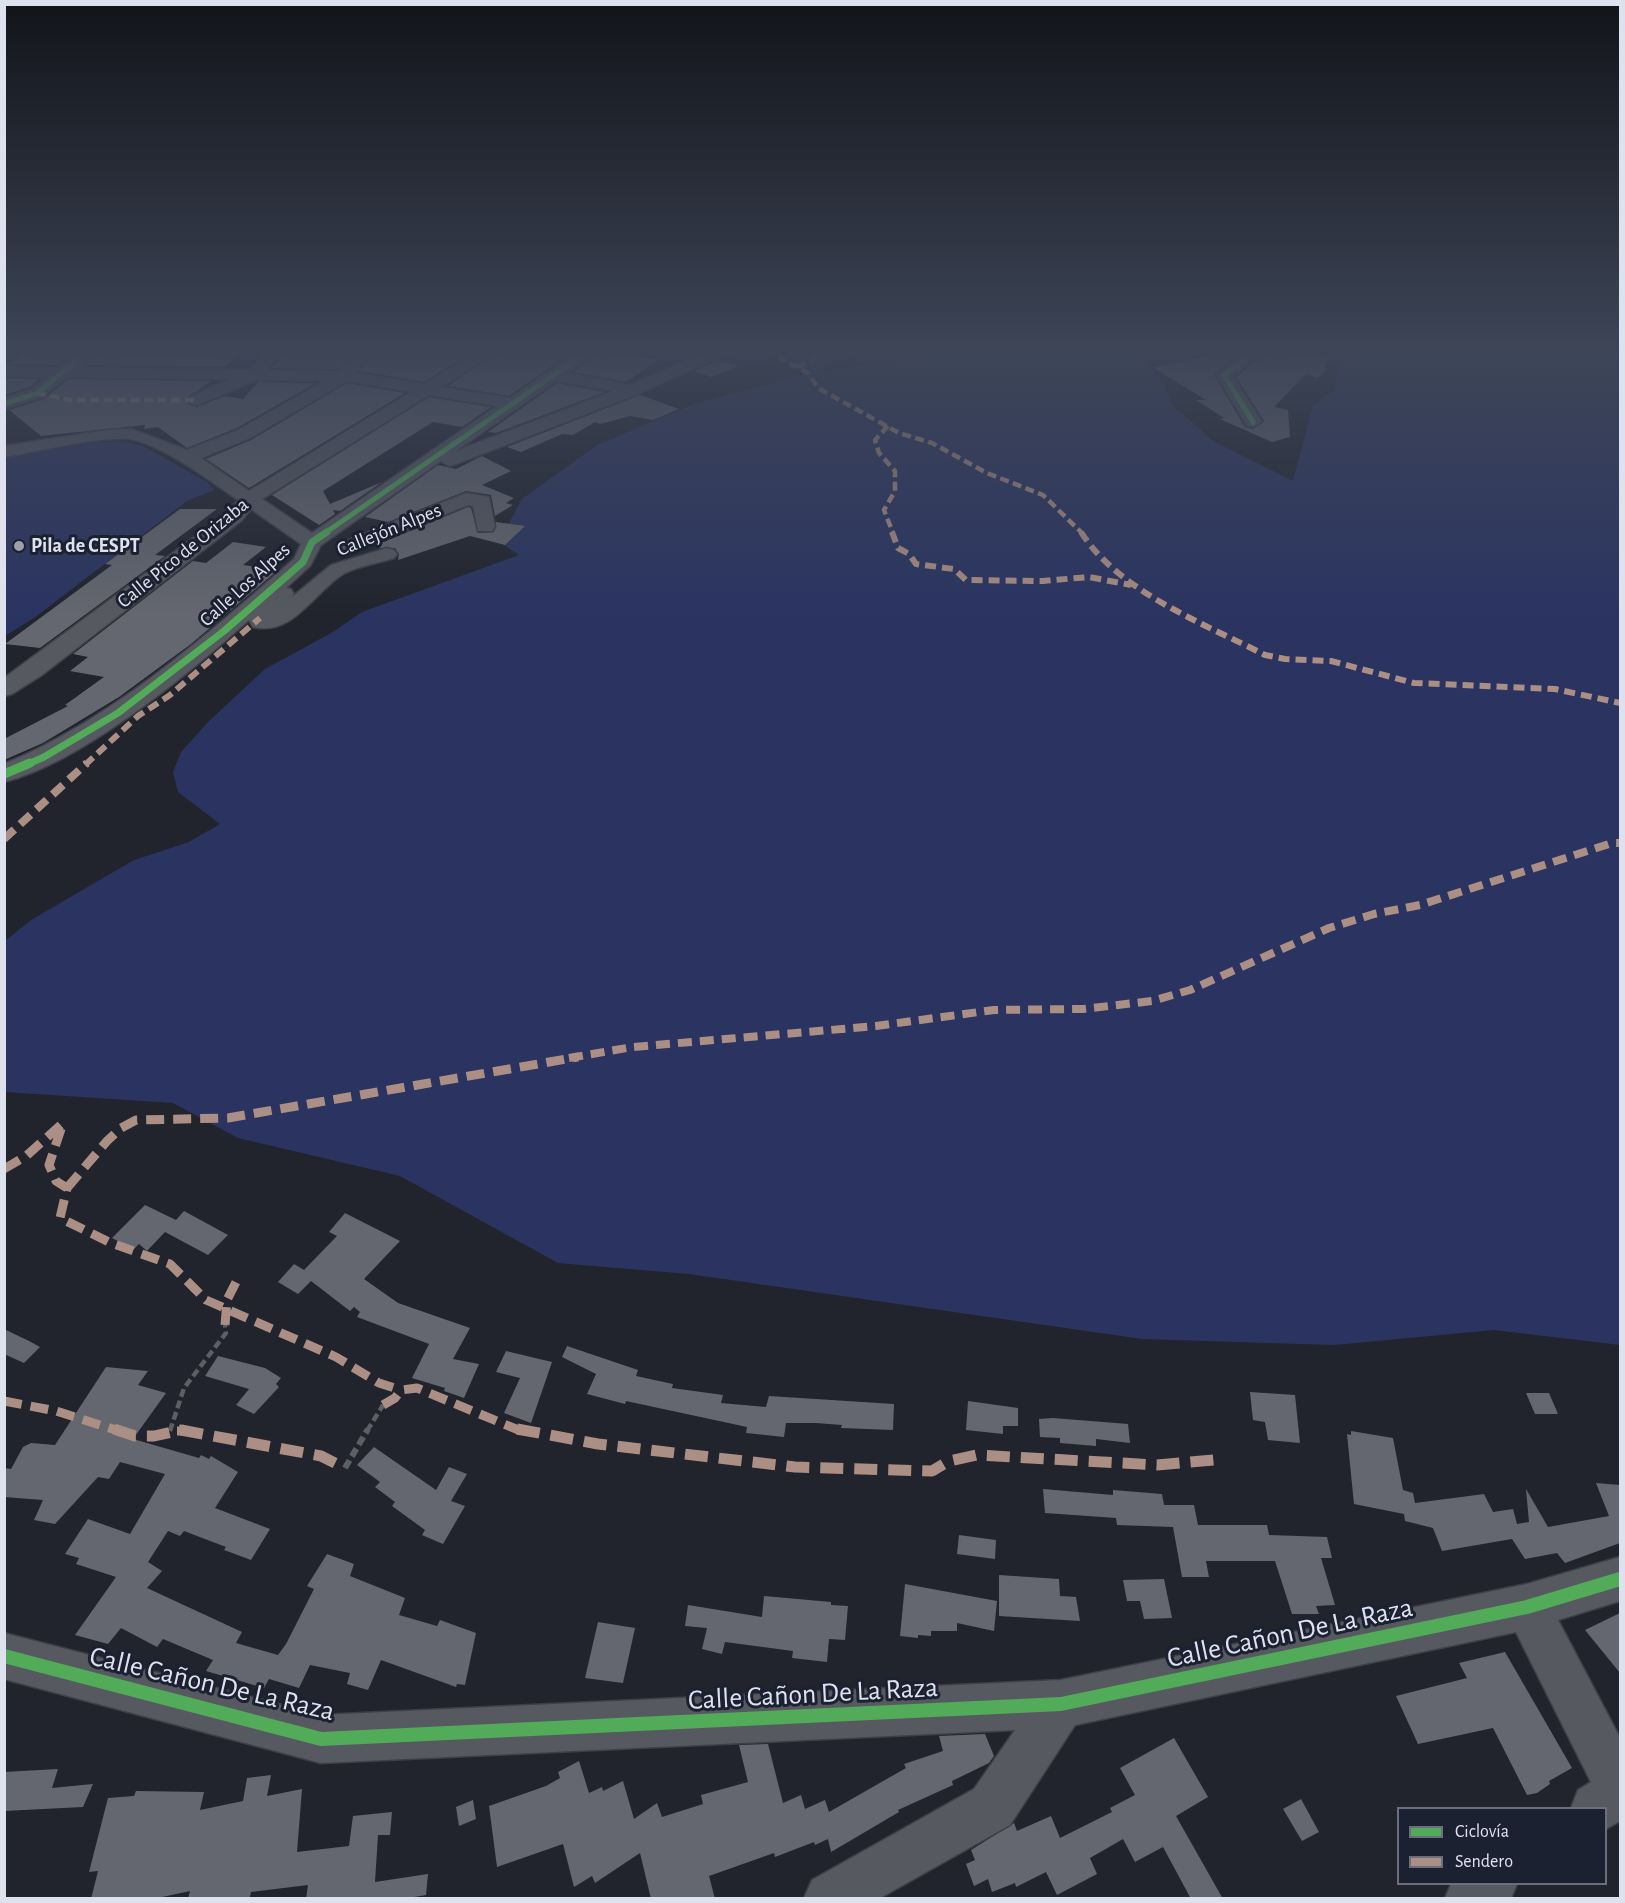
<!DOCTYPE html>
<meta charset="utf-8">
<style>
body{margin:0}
#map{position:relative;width:1625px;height:1903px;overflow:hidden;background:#21242d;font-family:"Alegreya Sans",sans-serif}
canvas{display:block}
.frame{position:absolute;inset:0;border:6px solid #dee2ee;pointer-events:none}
.legend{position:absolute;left:1397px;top:1807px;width:210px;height:78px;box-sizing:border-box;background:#1c2132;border:2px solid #6a6e7d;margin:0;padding:8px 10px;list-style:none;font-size:18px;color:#dee2ee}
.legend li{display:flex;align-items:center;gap:12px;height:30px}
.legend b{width:30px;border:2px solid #6a6e7d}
</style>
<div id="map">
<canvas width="1625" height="1903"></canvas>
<div class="frame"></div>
<ul class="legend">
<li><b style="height:8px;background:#51ab58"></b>Ciclovía</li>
<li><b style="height:8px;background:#ac8f84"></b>Sendero</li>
</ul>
</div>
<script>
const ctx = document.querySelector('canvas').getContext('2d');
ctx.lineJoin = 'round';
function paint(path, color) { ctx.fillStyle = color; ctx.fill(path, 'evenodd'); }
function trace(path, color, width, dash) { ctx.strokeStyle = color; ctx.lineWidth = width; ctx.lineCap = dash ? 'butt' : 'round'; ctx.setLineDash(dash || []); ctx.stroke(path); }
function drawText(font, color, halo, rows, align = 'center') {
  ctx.font = font + ' "Alegreya Sans",sans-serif'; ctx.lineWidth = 6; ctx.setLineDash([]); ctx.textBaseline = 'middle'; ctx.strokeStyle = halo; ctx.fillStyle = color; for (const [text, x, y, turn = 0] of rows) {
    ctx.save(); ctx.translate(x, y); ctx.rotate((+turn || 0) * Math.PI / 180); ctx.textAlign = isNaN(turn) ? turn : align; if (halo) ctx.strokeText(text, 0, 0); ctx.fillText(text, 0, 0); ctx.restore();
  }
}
paint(new Path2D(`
 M767,350H874L832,361L820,372L964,350H1137L1162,382L1172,404L1213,441L1293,481L1313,405L1334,390L1341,357L1376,351L1620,350V1345L1494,1330L1334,1345L1142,1339L689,1274L558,1263L400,1176L238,1138L173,1103L5,1092V941L31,920L134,860L189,842L220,824L178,792L173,772L181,752L209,721L265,669L333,632L362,612L519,555L504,545L507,527L522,499L597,445L691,405L808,373Z
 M122,441L143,446L207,482L214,490L187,501L34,618L5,636V456L75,443Z`), '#2b3461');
paint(new Path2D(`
 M28,350H76L58,365L9,364Z
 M100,350H127L123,354L137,355L205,356L211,350H242L225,367L85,365Z
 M287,350H354L338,369L272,368Z
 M376,350H474L424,382L359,371Z
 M500,350H575L509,396L448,386Z
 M1195,350H1244L1214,375L1245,427L1253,429L1264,421L1236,377L1269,350H1297L1289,355L1328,357L1324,372L1318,378L1306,374L1274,407L1288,410L1290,437L1272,442L1220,419L1224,418L1196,400H1206L1152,367L1208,356Z
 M600,351L626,355L658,360L626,382L573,372Z
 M719,360L739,366L711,377L694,371Z
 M4,378L40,379L30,387L4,395Z
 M68,379L211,381L186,399L189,405L197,407L225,396L243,399L258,382L316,383L237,428L187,448L158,427L144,429L145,425L41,436L9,410L44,399Z
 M347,383L405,393L249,488L206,459L251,440Z
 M557,383L605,392L496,433L488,432Z
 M640,395L679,409L653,420L630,416L600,424L595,422L573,435L562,434L521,452L507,447Z
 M429,397L491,407L462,427L433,422L323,491L330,504L382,482L340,511L333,510L335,514L319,525L272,495Z
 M482,456L511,471L482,485L514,498L506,503L513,505L495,516L491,495L466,491L388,522L365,517L438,465L456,469Z
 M468,507L471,508L478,533L494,532L496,522L525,526L505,545L470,536L398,560L399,554L395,548H380L376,545Z
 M180,509H217L155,555L165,556L40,648L5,644L112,565L105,564Z
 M233,542L266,547L243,565L278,570L191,644L119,697L43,743L4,760V739L68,706L65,705L104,677L70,671L88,657L73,654L193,561L206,563Z
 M145,1205L176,1220L184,1211L228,1235L208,1255L165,1232L147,1251L139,1244L134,1249L112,1238Z
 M345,1213L400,1241L364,1279L398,1303L470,1328L453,1359L479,1364L464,1398L444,1391L445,1388L412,1378L429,1344L357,1317L360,1312L354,1307L350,1311L311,1281L298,1294L278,1282L294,1264L304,1270L337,1236L329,1232Z
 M4,1329L29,1341L40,1347L24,1363L4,1354Z
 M567,1346L638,1370L636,1376L673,1384L672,1388L723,1395L721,1403L766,1407L769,1396L894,1404L893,1430L841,1428L842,1425L816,1423H786L784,1437L746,1433L747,1427L626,1401L625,1404L587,1394L596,1374L562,1357Z
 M506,1351L552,1362L531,1423L504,1413L520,1378L496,1372Z
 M218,1356L265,1368L281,1378L276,1384L279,1387L254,1414L236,1405L249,1389L205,1376Z
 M106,1367L148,1371L138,1385L166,1393L133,1439L199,1458L201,1455L209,1459L211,1456L238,1472L215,1508L270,1529L251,1560L224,1550L226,1547L184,1531L180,1536L168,1531L148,1562L162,1571L147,1588L242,1632L236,1643L278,1655L286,1644L314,1589L307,1586L327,1554L354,1564L350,1576L405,1598L399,1615L437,1626L440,1620L476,1633L465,1685L457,1684L456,1687L381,1660L368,1690L347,1684L350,1673L310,1665L299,1688L269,1679L264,1688L206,1671L213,1660L163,1639L157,1647L121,1628L108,1644L75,1635L116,1577L76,1564L79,1558L65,1554L88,1519L130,1534L165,1474L120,1462L109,1479L98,1477L55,1524L34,1520L43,1500L4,1497V1468L11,1469L23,1447L31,1443L55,1445Z
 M1250,1392L1295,1395L1300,1443L1268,1440L1265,1422L1253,1420Z
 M1526,1393H1549L1558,1414H1535Z
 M968,1401L1018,1408V1426H1003V1434L966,1430Z
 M1053,1418L1128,1424L1130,1443L1096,1439V1446L1060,1443V1438L1040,1437L1039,1419Z
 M1351,1431L1393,1438L1403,1490L1413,1493L1415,1503L1484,1494L1493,1512L1513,1509L1517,1524L1529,1522L1526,1489L1548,1527L1609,1516L1596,1483L1620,1485V1543L1565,1563L1557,1553L1525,1559L1512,1539L1442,1551L1433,1528L1405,1521L1404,1514L1354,1504L1347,1434L1351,1435Z
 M374,1447L436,1490L449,1467L467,1474L451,1501L465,1506L443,1544L422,1535L425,1530L392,1506L395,1502L375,1487L380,1482L357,1465Z
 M1043,1489L1113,1495V1490L1162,1494L1164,1505H1194L1198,1525H1267L1269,1535L1327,1537L1332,1558H1321L1335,1605L1316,1606L1319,1614H1292L1275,1561H1206L1209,1577H1182L1173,1527L1117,1525L1116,1518L1045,1513Z
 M959,1535L996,1540L995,1559L957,1554Z
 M999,1575L1059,1579L1060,1596L1076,1597L1080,1621L999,1616Z
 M1164,1579L1172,1618L1144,1619L1140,1601H1127L1123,1580Z
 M905,1584L997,1601L994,1631L957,1623V1631H931V1636L918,1635V1638L900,1636Z
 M764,1596L831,1602V1605L848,1606L845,1640L829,1639L827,1662L792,1658L793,1651L725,1642L722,1654L702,1649L707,1628L685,1626L688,1605L762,1617Z
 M1620,1613V1673L1585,1630Z
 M598,1622L635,1628L623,1683L585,1678Z
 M1505,1652L1572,1768L1549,1781L1550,1784L1537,1793L1527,1795L1493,1728L1418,1744L1396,1696L1467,1678L1459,1663Z
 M985,1734L994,1756L989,1763L952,1781L953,1785L898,1810L899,1812L831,1852L828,1839L815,1845L814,1842L775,1857L774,1853L709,1876L715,1899H651L640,1853L595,1883L592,1876L574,1887L563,1844L497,1867L489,1806L546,1786L560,1778L558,1772L579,1761L589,1793L602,1787L603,1791L623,1781L634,1819L657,1803L662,1817L703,1804L701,1795L748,1782L739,1745L768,1744L783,1803L801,1795L805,1809L825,1800L829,1812L906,1768L904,1764L943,1751L939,1736Z
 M1174,1738L1208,1797L1176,1816L1223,1899H1191L1163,1847L1135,1862L1123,1839L1090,1858L1097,1874L1057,1895L1046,1872L1016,1887L1015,1883L992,1892L988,1879L974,1886L966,1864L975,1860L971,1850L1014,1823L1017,1831L1051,1816L1060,1838L1112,1812L1110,1808L1135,1795L1120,1768Z
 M58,1769L52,1788L93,1784L83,1807L4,1811V1772Z
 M271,1775L267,1796L302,1789L297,1852L349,1846L353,1816L392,1812L390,1835H378L375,1882L428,1874L426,1895L403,1899H306L308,1885L251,1892L250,1897L237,1899H188L190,1891L153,1899H91L98,1871L89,1872L108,1798L134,1796L136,1791L204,1792L200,1810L243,1801L247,1778Z
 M1301,1799L1319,1832L1302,1841L1283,1809Z
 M473,1800L476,1819L459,1826L456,1807Z`), '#64676f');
const minor = new Path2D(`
 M80,350H98L79,367L250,370L267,350H284L267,370L339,371L357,350H374L355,373L424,384L479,350H498L442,387L510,398L579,350H598L568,373L630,385L713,350H735L638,394L456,464L449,466L441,461L321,545L310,566L286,588L291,589L294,594L292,597L331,565L387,548L394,550L397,554L394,558C379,563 359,566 345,573C315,590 294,637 253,627L249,620C190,673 81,763 4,782V764C114,718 205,636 294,559L301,544L251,509L241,521L42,675L12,694L4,696V678L227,513L238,500C212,482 160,443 129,439C98,436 37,452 4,457V446L107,430L131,429L187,450L238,430L324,381L257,380L197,405L191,404L188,400L191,396L230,379L67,377L43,397L4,409V398L31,389L47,377L4,376V366L59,367ZM347,381L411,392L249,491L201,458L250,438ZM556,381L613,391L456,451ZM429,395L497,406L312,533L262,499Z
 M1248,350H1267L1233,376L1262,422L1253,427L1247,426L1216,375Z
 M466,493L489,497L495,527L492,531H478L473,506L468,505L353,552H339L336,548L339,544Z
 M1620,1557V1601L1558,1620L1620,1738V1821L1606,1829V1808H1571L1578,1790L1591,1782L1516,1632L1075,1725L1010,1825L880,1898H804L812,1880L974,1789L1015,1730L321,1763L4,1679V1633L321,1715L1061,1680L1527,1584Z
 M1451,1884H1517L1511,1898H1445Z`);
trace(minor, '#3e4048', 3);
trace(new Path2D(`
 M170,1431L184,1388L226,1333L225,1325
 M367,1431L383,1405`), '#5c5f65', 4.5, [8, 4]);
trace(new Path2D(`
 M345,1468L368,1429`), '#5c5f65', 6, [9, 4.5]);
paint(minor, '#575960');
trace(new Path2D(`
 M766,350L808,373L818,388L899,433L932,443L987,473L1043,495L1082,533
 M798,367L828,350
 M37,393L69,400H197
 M888,426L875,440L879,453L895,471V491L884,510L893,533`), '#ac8f84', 4.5, [9, 4.5]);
trace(new Path2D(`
 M892,532L898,548L909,554L916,564L954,569L966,580L1043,581L1089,577L1131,585
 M1081,532C1119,592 1203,623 1265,655L1285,659L1331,661L1414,683L1555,689L1620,703
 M85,765L138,716L170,695L260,618`), '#ac8f84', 6, [11, 6]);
trace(new Path2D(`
 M4,839L87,763
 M569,1058L633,1047L876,1026L994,1010L1083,1009L1152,1001L1190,990L1329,928L1374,914L1420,905L1612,843H1620`), '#ac8f84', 8, [14, 8]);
trace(new Path2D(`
 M4,1169L26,1156L63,1123L49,1165L56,1181L67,1188L60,1218L111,1243L170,1264L206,1300L336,1357L379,1383L401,1390
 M67,1188L107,1141L121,1128L136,1120L228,1118L578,1057
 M225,1325L227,1300L238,1278
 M4,1401L56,1411L119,1431
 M383,1405L395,1398L401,1390L417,1388L521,1431
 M177,1431H185`), '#ac8f84', 9, [18, 9]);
trace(new Path2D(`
 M114,1429L135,1436H154L181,1430L321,1456L345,1468
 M517,1429L598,1444L795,1467L932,1471L949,1461L976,1455L1157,1465L1224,1459`), '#ac8f84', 11, [23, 11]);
trace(new Path2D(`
 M4,404L37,393L90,350
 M1253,422L1224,375L1259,350
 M325,533L590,350`), '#51ab58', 5);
trace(new Path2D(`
 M26,765L44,757L118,713L224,631L303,562L312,542L327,532`), '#51ab58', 7);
trace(new Path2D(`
 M4,774L30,763`), '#51ab58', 9);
trace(new Path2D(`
 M4,1656L321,1739L1061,1704L1527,1607L1620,1579`), '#51ab58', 14);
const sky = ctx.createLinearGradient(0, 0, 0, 617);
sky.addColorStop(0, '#121419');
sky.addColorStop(0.57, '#3d4557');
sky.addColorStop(1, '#3d455700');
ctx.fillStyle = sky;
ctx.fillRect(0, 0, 1625, 617);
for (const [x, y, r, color] of [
 [19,546,6,"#9ca0aa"]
]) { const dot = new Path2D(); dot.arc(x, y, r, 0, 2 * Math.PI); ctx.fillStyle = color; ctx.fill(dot); trace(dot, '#1c2132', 2); }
drawText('20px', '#dee2ee', '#1c2132', [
 ["Callejón Alpes",389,530,-22],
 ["Calle Pico de Orizaba",183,553,-39],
 ["Calle Los Alpes",245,585,-42]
]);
drawText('bold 20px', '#dee2ee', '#1c2132', [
 ["Pila de CESPT",31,546]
], 'left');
drawText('28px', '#dee2ee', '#1c2132', [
 ["Calle Cañon De La Raza",1290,1633,-12],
 ["Calle Cañon De La Raza",212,1684,13],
 ["Calle Cañon De La Raza",813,1694,-3]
]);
</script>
